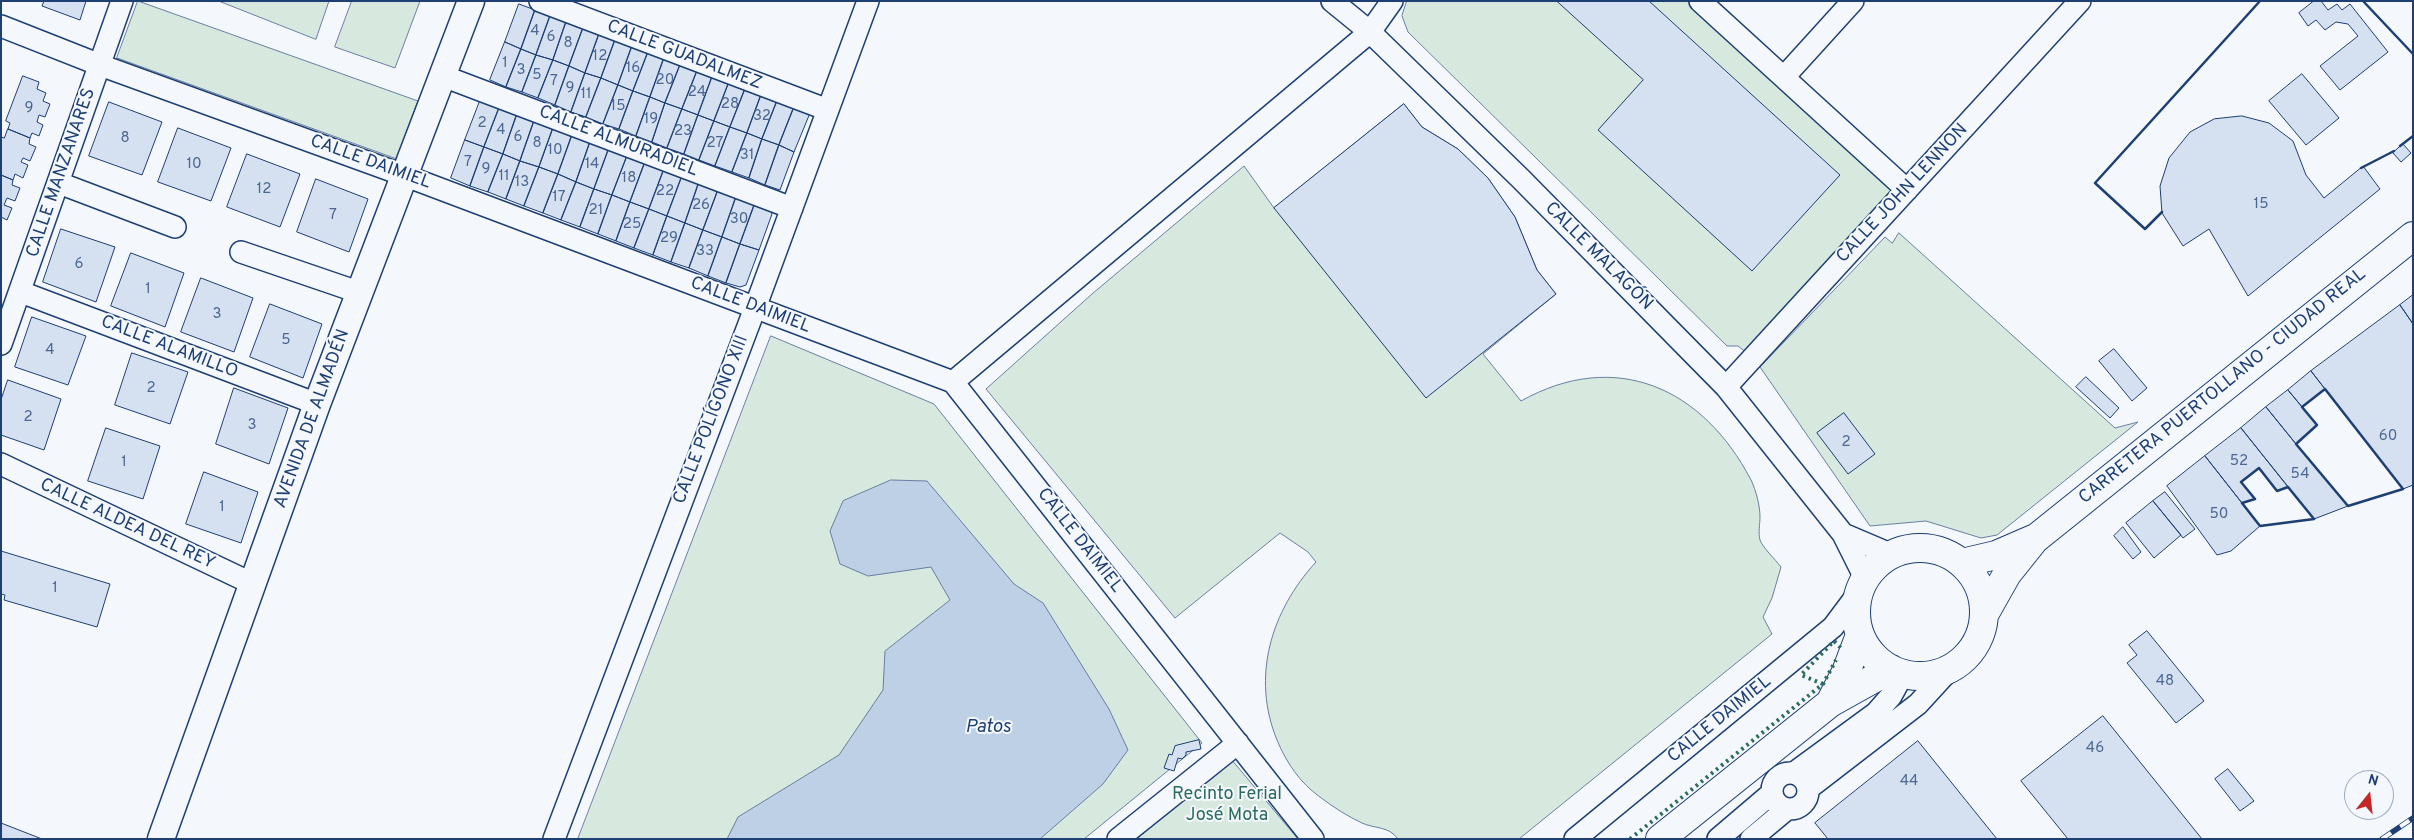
<!DOCTYPE html>
<meta charset="utf-8">
<style>
body{margin:0}
#map{position:relative;width:2414px;height:840px;overflow:hidden;background:#f4f7fb;font-family:Overpass,sans-serif}
canvas{display:block}
.frame{position:absolute;inset:0;border:2px solid #1d3f73;pointer-events:none}
.north{position:absolute;left:2344px;top:770px;width:50px;height:50px;box-sizing:border-box;background:#f4f7fb;border:1px solid #9eadc5;border-radius:50%;rotate:16deg;font-size:14px;font-weight:700;line-height:20px;text-align:center;color:#1d3f73}
.north::after{content:'';display:block;margin:auto;width:18px;height:22px;background:#c62828;clip-path:polygon(50% 0,100% 100%,50% 72%,0 100%)}
</style>
<div id="map">
<canvas width="2414" height="840"></canvas>
<div class="frame"></div>
<div class="north">N</div>
</div>
<script>
const ctx = document.querySelector('canvas').getContext('2d');
ctx.lineJoin = 'round';
function paint(path, color) { ctx.fillStyle = color; ctx.fill(path, 'evenodd'); }
function trace(path, color, width, dash) { ctx.strokeStyle = color; ctx.lineWidth = width; ctx.lineCap = dash ? 'butt' : 'round'; ctx.setLineDash(dash || []); ctx.stroke(path); }
function drawText(font, color, halo, rows, align = 'center') {
  ctx.font = font + ' Overpass,sans-serif'; ctx.lineWidth = 4; ctx.setLineDash([]); ctx.textBaseline = 'middle'; ctx.strokeStyle = halo; ctx.fillStyle = color; for (const [text, x, y, turn = 0] of rows) {
    ctx.save(); ctx.translate(x, y); ctx.rotate((+turn || 0) * Math.PI / 180); ctx.textAlign = isNaN(turn) ? turn : align; if (halo) ctx.strokeText(text, 0, 0); ctx.fillText(text, 0, 0); ctx.restore();
  }
}
const green = new Path2D(`
 M138,1L418,101L397,159L117,58Z
 M219,1H329L316,39Z
 M352,1H420L395,68L335,47Z
 M1407,1H1700L1907,190L1753,358L1738,346H1727L1408,32L1402,16Z
 M1404,104L1422,127L1458,149L1488,178L1515,217L1537,270L1556,294L1483,354L1521,401C1616,348 1703,388 1751,480C1756,490 1760,506 1760,517C1760,524 1758,533 1760,540C1763,548 1775,559 1781,567L1772,598L1763,617L1772,634L1519,839H1398C1389,826 1375,829 1362,823C1347,816 1333,807 1320,797C1300,783 1286,762 1277,740C1251,677 1271,611 1316,562L1308,552L1280,533L1175,618L986,389L1092,294L1244,166L1274,208Z
 M1899,233L2115,428L2138,422L1997,535L1981,538L1926,521L1870,526L1760,367L1885,237L1892,243Z
 M771,336L934,404L1202,743L1084,839H578Z
 M1231,759L1298,839H1132Z`);
paint(green, '#d7e8df');
trace(green, '#687fa3', 1);
const water = new Path2D(`
 M891,480L927,481L1014,584L1043,603L1109,709L1128,750L1103,784L1040,839H727L738,817L839,755L883,690L885,651L950,600L931,567L868,576L840,564L830,531L843,501Z`);
paint(water, '#bed0e5');
trace(water, '#687fa3', 1);
const building = new Path2D(`
 M86,1L80,20L42,6L44,1Z
 M1557,1H1649L1840,175L1752,271L1598,130L1643,80Z
 M2314,1H2321L2328,10L2337,4L2342,10L2350,4L2388,52L2340,90L2320,66L2358,36L2348,24L2336,22L2325,30L2316,20L2308,26L2299,13Z
 M519,4L535,10L521,49L505,42Z
 M535,10L550,16L536,55L521,49Z
 M550,16L566,22L553,60L536,55Z
 M566,22L583,28L569,66L553,60Z
 M583,28L599,34L585,73L569,66Z
 M599,34L615,40L601,78L585,73Z
 M615,40L632,46L618,85L601,78Z
 M505,42L521,49L506,87L490,80Z
 M632,46L648,52L633,91L618,85Z
 M521,49L536,55L522,92L506,87Z
 M648,52L664,58L650,97L633,91Z
 M536,55L553,60L538,98L522,92Z
 M664,58L680,65L665,103L650,97Z
 M553,60L569,66L555,105L538,98Z
 M680,65L697,71L682,109L665,103Z
 M569,66L585,73L571,112L555,105Z
 M697,71L712,77L698,115L682,109Z
 M585,73L601,78L586,117L571,112Z
 M2302,74L2339,118L2306,145L2269,101Z
 M23,76L39,82L37,89L46,93L43,101L50,104L45,117L39,115L37,122L43,125L39,136L32,133L30,138L8,129L10,123L6,121Z
 M712,77L729,82L714,121L698,115Z
 M601,78L618,85L603,124L586,117Z
 M729,82L745,89L730,127L714,121Z
 M618,85L633,91L619,129L603,124Z
 M745,89L761,95L747,133L730,127Z
 M633,91L650,97L636,136L619,129Z
 M761,95L777,101L762,139L747,133Z
 M650,97L665,103L652,142L636,136Z
 M480,101L499,108L484,147L465,140Z
 M777,101L794,107L779,145L762,139Z
 M109,102L162,122L142,175L89,156Z
 M665,103L682,109L667,148L652,142Z
 M1404,104L1422,127L1458,149L1488,178L1515,217L1537,270L1556,294L1426,398L1274,208Z
 M794,107L810,113L794,152L779,145Z
 M499,108L517,114L503,154L484,147Z
 M682,109L698,115L684,154L667,148Z
 M517,114L534,121L520,161L503,154Z
 M698,115L714,121L699,160L684,154Z
 M2242,116L2269,123L2293,141L2306,175L2324,198L2363,166L2380,189L2248,296L2209,229L2183,246L2162,213L2160,186L2169,158L2190,132L2214,119Z
 M534,121L553,128L539,167L520,161Z
 M714,121L730,127L715,166L699,160Z
 M730,127L747,133L732,172L715,166Z
 M178,128L231,148L211,201L158,182Z
 M553,128L572,135L558,174L539,167Z
 M8,129L30,138L29,144L36,147L30,161L23,158L21,162L28,165L23,178L15,174L13,180L1,175V137L4,138Z
 M747,133L762,139L749,178L732,172Z
 M572,135L590,142L576,182L558,174Z
 M762,139L779,145L765,185L749,178Z
 M465,140L484,147L470,186L451,178Z
 M590,142L609,148L594,189L576,182Z
 M2403,144L2411,153L2401,162L2393,153Z
 M779,145L794,152L780,190L765,185Z
 M484,147L503,154L488,192L470,186Z
 M609,148L627,156L612,195L594,189Z
 M247,154L300,174L280,227L227,207Z
 M503,154L520,161L506,199L488,192Z
 M627,156L645,162L630,202L612,195Z
 M520,161L539,167L524,206L506,199Z
 M645,162L664,169L649,209L630,202Z
 M539,167L558,174L543,213L524,206Z
 M664,169L682,176L667,216L649,209Z
 M558,174L576,182L561,220L543,213Z
 M1,175L13,180L12,185L20,188L15,201L7,198L4,205L12,208L7,220L1,217Z
 M682,176L699,182L685,223L667,216Z
 M316,179L368,199L349,252L297,232Z
 M576,182L594,189L580,227L561,220Z
 M699,182L718,190L703,230L685,223Z
 M594,189L612,195L598,234L580,227Z
 M718,190L736,197L722,237L703,230Z
 M612,195L630,202L616,241L598,234Z
 M736,197L755,203L740,244L722,237Z
 M630,202L649,209L634,248L616,241Z
 M755,203L771,211L772,214L759,250L740,244Z
 M649,209L667,216L653,255L634,248Z
 M667,216L685,223L671,262L653,255Z
 M685,223L703,230L689,268L671,262Z
 M61,229L115,247L96,302L43,282Z
 M703,230L722,237L708,276L689,268Z
 M722,237L740,244L726,283L708,276Z
 M740,244L759,250L746,285L740,287L726,283Z
 M131,253L184,273L165,327L111,306Z
 M201,278L253,298L234,352L181,332Z
 M2413,295V324L2400,305Z
 M270,304L322,324L303,378L250,357Z
 M2400,305L2413,324V485L2403,489L2311,371Z
 M32,317L86,336L68,385L15,367Z
 M2114,349L2147,388L2132,401L2099,361Z
 M132,353L188,372L170,424L115,405Z
 M2311,371L2325,389L2302,407L2288,390Z
 M2086,377L2119,408L2110,418L2076,387Z
 M8,380L61,399L44,450L1,435V400Z
 M234,388L288,408L269,464L216,444Z
 M2288,390L2317,425L2296,444L2266,407Z
 M2266,407L2296,444L2348,506L2314,519L2241,428Z
 M1844,413L1875,454L1848,474L1817,433Z
 M106,428L160,446L143,499L88,481Z
 M2241,428L2288,487L2277,491L2259,468L2241,482L2255,499L2242,503L2205,456Z
 M2205,456L2260,526L2231,551L2217,555L2167,486Z
 M204,472L258,492L241,543L186,524Z
 M2165,492L2195,529L2183,538L2153,501Z
 M2153,501L2181,535L2154,558L2126,523Z
 M2123,527L2141,552L2133,559L2114,536Z
 M1,551L110,584L97,627L4,600L5,595L1,594Z
 M2147,631L2204,701L2176,723L2127,663L2137,655L2129,645Z
 M2103,716L2202,839H2068L2021,781Z
 M1199,740L1201,749L1186,752V755L1182,759L1178,758L1174,771L1164,768L1169,754L1172,755L1175,746Z
 M1918,741L1997,839H1828L1815,823Z
 M2228,769L2254,801L2240,811L2215,779Z
 M1,823L42,839H1Z`);
paint(building, '#d5e0f0');
trace(building, '#1d3f73', 1);
const minor = new Path2D(`
 M540,1L828,110
 M1332,1L1370,32L1521,179L1726,387L1843,534L1865,578
 M1700,1L1907,190
 M1,26L100,65L406,176L953,382L1313,839
 M443,76L792,208
 M1784,77L1853,1
 M59,183L175,227
 M241,252L361,293
 M21,292L317,404
 M1,344L122,1
 M953,382L1370,32L1392,1
 M1726,387L2080,1
 M1,464L253,584
 M1843,534L1890,554
 M1772 791a18 18 0 1 1 36 0a18 18 0 1 1-36 0Z
 M1794,773L1876,713L1891,696L1903,674
 M1809,788L1918,704L1951,668
 M554,839L755,308L868,1
 M1118,839L1238,743
 M1575,839L1833,627L1857,595
 M1718,839L1772,793
 M1751,839L1787,809`);
const major = new Path2D(`
 M161,839L317,404L471,1`);
const highway = new Path2D(`
 M1856 612a64 64 0 1 1 128 0a64 64 0 1 1-128 0Z
 M1962,563L1996,555L2033,539
 M1985,613L2007,574L2035,539L2413,236
 M1830,703L1846,672L1860,635
 M1660,839L1830,703L1891,669`);
trace(minor, '#1d3f73', 24);
trace(major, '#1d3f73', 29);
trace(highway, '#1d3f73', 30);
trace(minor, '#f4f7fb', 21);
trace(major, '#f4f7fb', 26);
trace(highway, '#f4f7fb', 28);
const rail = new Path2D(`
 M2382,839L2413,818`);
trace(rail, '#1d3f73', 5.5);
trace(rail, '#f4f7fb', 4, [11]);
trace(new Path2D(`
 M1823,684L1801,675L1834,641L1842,649
 M1630,839L1823,684L1836,660`), '#2c6c60', 4, [2.5, 4]);
trace(new Path2D(`
 M2363,1L2413,54
 M2400,146L2413,136
 M2361,168L2394,151
 M2162,212L2145,229L2095,183L2260,1
 M2325,389L2403,489L2348,506L2296,444L2317,425L2302,407Z
 M2259,468L2277,491L2288,487L2314,519L2260,526L2242,503L2255,499L2241,482Z`), '#1d3f73', 2.5);
drawText('15px', '#4b6792', null, [
 ["4",535,32],
 ["6",551,38],
 ["8",568,44],
 ["12",600,57],
 ["1",505,64],
 ["16",633,69],
 ["3",521,71],
 ["5",537,76],
 ["20",665,81],
 ["7",554,82],
 ["9",570,89],
 ["24",697,93],
 ["11",586,95],
 ["28",730,105],
 ["15",618,107],
 ["9",29,109],
 ["32",762,117],
 ["19",651,120],
 ["2",482,124],
 ["4",501,131],
 ["23",683,132],
 ["6",518,138],
 ["8",125,139],
 ["8",537,144],
 ["27",715,144],
 ["10",555,151],
 ["31",747,156],
 ["7",468,163],
 ["10",194,165],
 ["14",592,165],
 ["9",486,170],
 ["11",504,177],
 ["18",629,179],
 ["13",522,183],
 ["12",264,190],
 ["22",665,192],
 ["17",559,198],
 ["15",2261,205],
 ["26",701,206],
 ["21",596,211],
 ["7",333,216],
 ["30",739,220],
 ["25",632,225],
 ["29",669,239],
 ["33",705,252],
 ["6",79,265],
 ["1",148,290],
 ["3",217,315],
 ["5",286,341],
 ["4",50,351],
 ["2",151,389],
 ["2",28,418],
 ["3",252,426],
 ["60",2388,437],
 ["2",1846,443],
 ["52",2239,462],
 ["1",124,463],
 ["54",2300,475],
 ["1",222,508],
 ["50",2219,515],
 ["1",55,589],
 ["48",2165,682],
 ["46",2095,749],
 ["44",1909,782]
]);
drawText('18px', '#1d3f73', '#f4f7fb', [
 ["CALLE GUADALMEZ",684,56,21],
 ["CALLE ALMURADIEL",618,142,21],
 ["CALLE DAIMIEL",370,163,20],
 ["CALLE MANZANARES",62,173,-71],
 ["CALLE JOHN LENNON",1903,194,-47],
 ["CALLE MALAGÓN",1598,257,45],
 ["CALLE DAIMIEL",750,306,21],
 ["CALLE ALAMILLO",169,348,21],
 ["CARRETERA PUERTOLLANO - CIUDAD REAL",2223,387,-39],
 ["AVENIDA DE ALMADÉN",313,419,-70],
 ["CALLE POLÍGONO XIII",712,420,-69],
 ["CALLE ALDEA DEL REY",127,525,25],
 ["CALLE DAIMIEL",1079,541,52],
 ["CALLE DAIMIEL",1720,720,-39]
]);
drawText('18px', '#2c6c60', '#f4f7fb', [
 ["Recinto Ferial",1227,795],
 ["José Mota",1227,816]
]);
drawText('italic 19px', '#1d3f73', '#f4f7fb', [
 ["Patos",988,728]
]);
</script>
